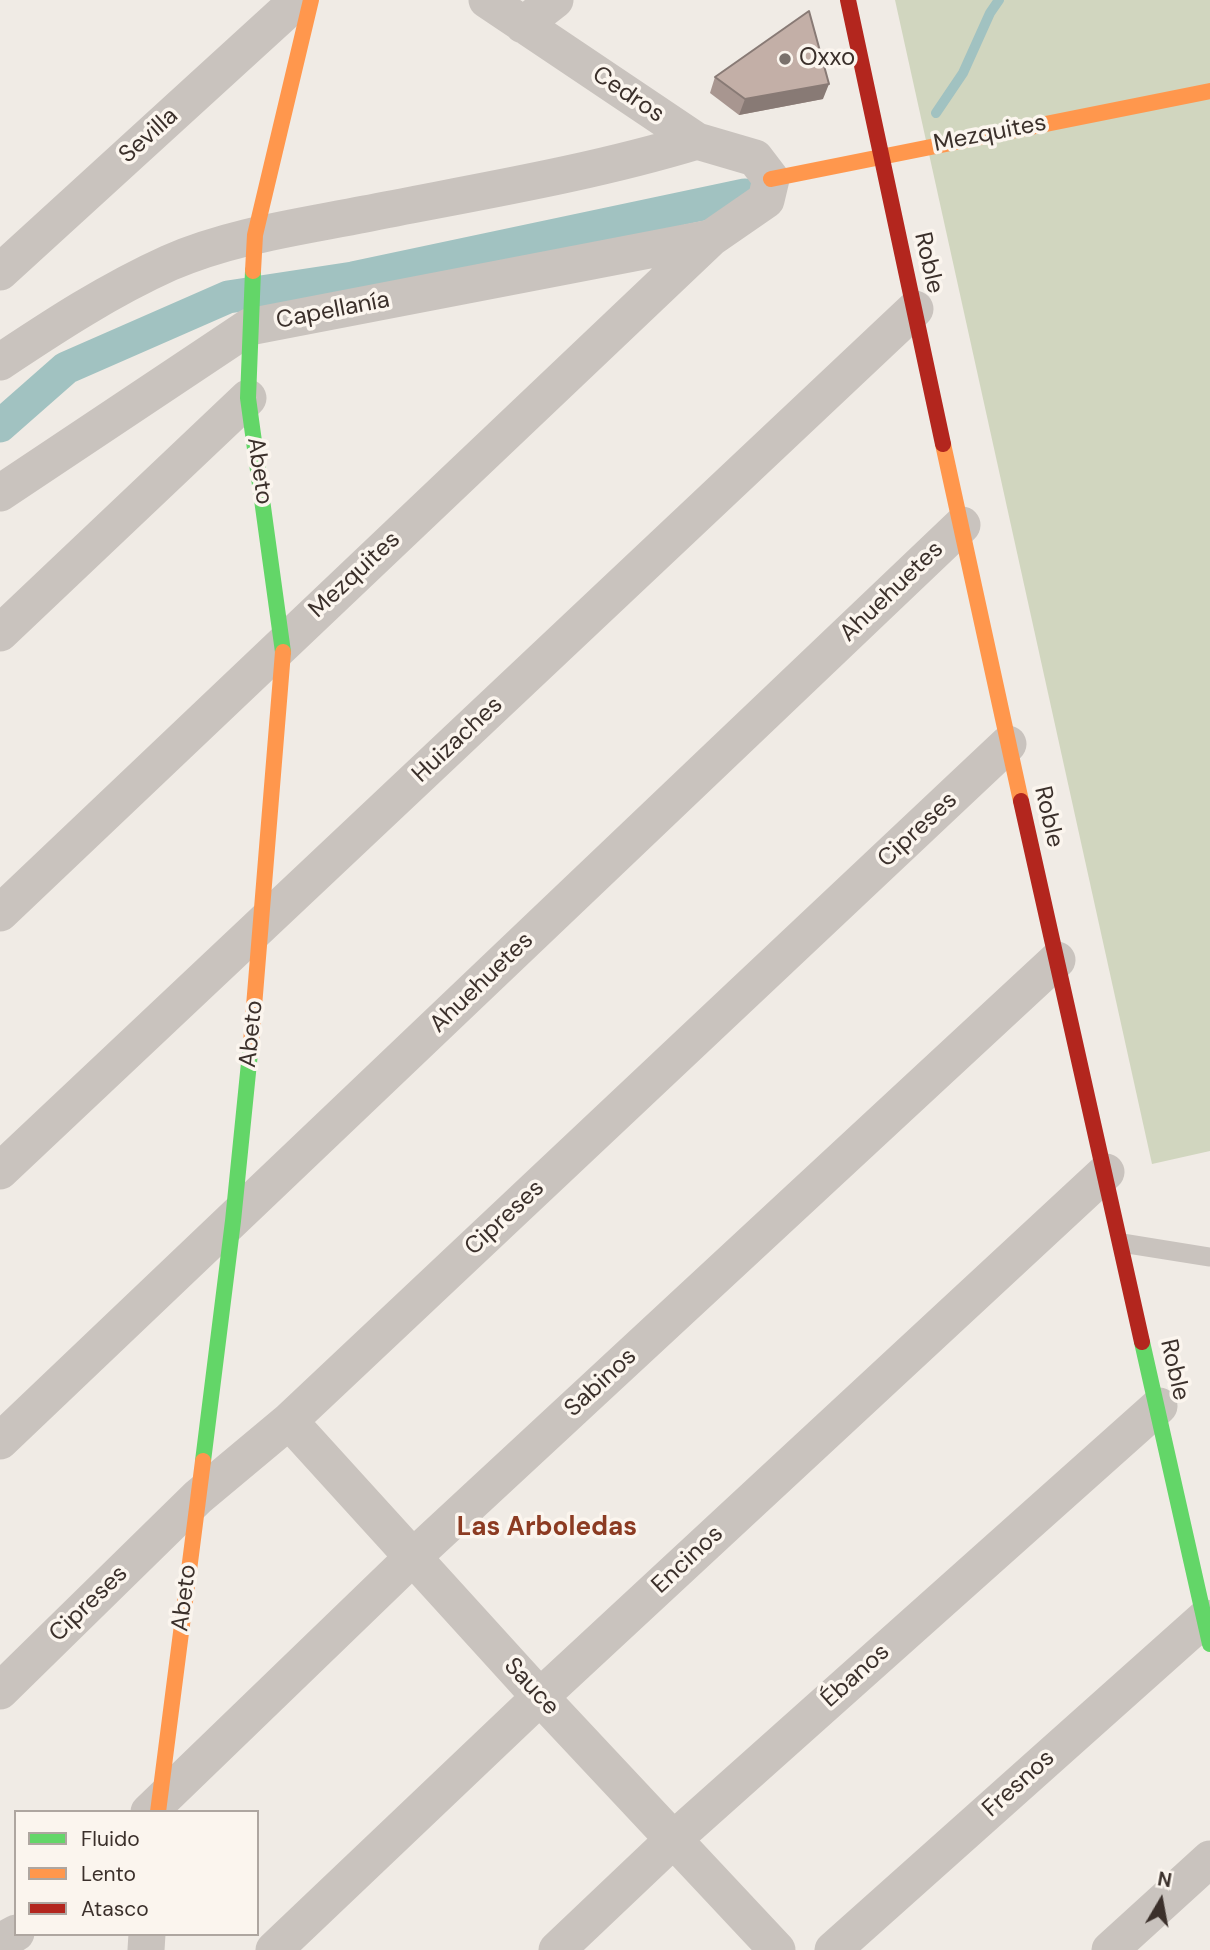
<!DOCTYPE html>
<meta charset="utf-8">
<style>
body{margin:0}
#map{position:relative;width:1210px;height:1950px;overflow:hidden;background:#f0ebe5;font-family:"DM Sans",sans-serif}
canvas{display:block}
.legend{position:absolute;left:14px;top:1810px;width:245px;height:126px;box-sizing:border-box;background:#fbf5ee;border:2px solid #aea6a0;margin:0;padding:9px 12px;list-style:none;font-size:21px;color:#3b302b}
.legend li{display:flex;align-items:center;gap:14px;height:35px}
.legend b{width:35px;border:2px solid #aea6a0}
.north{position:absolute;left:1126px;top:1866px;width:70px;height:70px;-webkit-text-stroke:5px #fbf5ee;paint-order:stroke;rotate:10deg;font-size:19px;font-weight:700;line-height:28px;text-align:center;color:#3b302b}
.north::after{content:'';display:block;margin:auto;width:24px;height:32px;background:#3b302b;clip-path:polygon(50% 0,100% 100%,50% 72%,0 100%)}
</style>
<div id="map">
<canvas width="1210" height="1950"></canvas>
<ul class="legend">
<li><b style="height:9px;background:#63d668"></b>Fluido</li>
<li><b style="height:9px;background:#ff974d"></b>Lento</li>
<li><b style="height:9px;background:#b3261e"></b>Atasco</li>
</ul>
<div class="north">N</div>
</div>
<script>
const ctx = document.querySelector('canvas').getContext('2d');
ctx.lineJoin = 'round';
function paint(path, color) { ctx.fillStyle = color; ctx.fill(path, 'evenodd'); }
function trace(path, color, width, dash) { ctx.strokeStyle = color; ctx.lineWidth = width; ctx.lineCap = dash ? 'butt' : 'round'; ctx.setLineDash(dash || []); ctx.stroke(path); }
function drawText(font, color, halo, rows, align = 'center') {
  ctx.font = font + ' "DM Sans",sans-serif'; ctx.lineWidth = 7; ctx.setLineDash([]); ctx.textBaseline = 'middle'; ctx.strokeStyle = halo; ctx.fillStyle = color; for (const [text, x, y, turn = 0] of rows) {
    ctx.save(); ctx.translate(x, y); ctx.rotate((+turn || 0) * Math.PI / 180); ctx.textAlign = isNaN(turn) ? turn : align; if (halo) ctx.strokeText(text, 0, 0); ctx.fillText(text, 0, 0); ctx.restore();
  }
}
paint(new Path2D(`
 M895,0H1210V1151L1152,1164Z`), '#d1d6bf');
trace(new Path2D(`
 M936,113L963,73L990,13L999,0`), '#a1c2c1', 10);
trace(new Path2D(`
 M0,426L66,368L228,297L353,278L745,195`), '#a1c2c1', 33);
trace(new Path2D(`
 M1122,1243L1210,1257`), '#c9c3be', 19);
trace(new Path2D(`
 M523,25L555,0
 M0,272L298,0
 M0,362C54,326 109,290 169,263C231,236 299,227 365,214C476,192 588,174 697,141
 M0,493L249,327L711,238
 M0,633L248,398
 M0,913L711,238L766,200L771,179L755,158L697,141L487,0
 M0,1171L915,309
 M289,1421L540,1697L777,1950
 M0,1441L962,525
 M0,1691L198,1497L289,1421L1008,744
 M149,1812L412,1558L1057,960
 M0,1942L16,1933
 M146,1950L147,1934
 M274,1950L540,1697L1106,1172
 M557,1950L675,1838L1159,1406
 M833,1950L1205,1618
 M1110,1950L1210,1859`), '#c9c3be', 37);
trace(new Path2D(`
 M253,271L248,398L283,652
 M1142,1342L1210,1644
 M203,1461L233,1221L251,1043`), '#63d668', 16);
trace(new Path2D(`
 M771,179L1210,91
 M253,271L255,235L311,0
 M943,444L1021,801
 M251,1043L283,652
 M158,1812L203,1461`), '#ff974d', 16);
trace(new Path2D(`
 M848,0L943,444
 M1021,801L1142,1342`), '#b3261e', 16);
paint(new Path2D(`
 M715,77L823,99L739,115L710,93Z`), '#a89690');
paint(new Path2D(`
 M829,84L823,99L739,115L745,99Z`), '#887a75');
const building = new Path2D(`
 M809,11L829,84L745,99L715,77Z`);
paint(building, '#c3afa7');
trace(building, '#887a75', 2);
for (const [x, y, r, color] of [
 [785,59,7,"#7a716c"]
]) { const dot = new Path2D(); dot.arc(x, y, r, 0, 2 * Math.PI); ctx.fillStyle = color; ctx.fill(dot); trace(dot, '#fbf5ee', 2.5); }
drawText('24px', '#3b302b', '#fbf5ee', [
 ["Oxxo",799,59]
], 'left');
drawText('24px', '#3b302b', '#fbf5ee', [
 ["Cedros",628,95,34],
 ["Mezquites",990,134,-11],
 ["Sevilla",149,136,-42],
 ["Roble",928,263,77],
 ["Capellanía",333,311,-11],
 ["Abeto",259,471,82],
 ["Mezquites",355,575,-43],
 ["Ahuehuetes",892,592,-44],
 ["Huizaches",458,740,-43],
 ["Roble",1048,817,77],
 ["Cipreses",918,830,-43],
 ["Ahuehuetes",482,983,-44],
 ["Abeto",252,1034,-84],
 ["Cipreses",505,1218,-43],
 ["Roble",1174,1370,77],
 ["Sabinos",601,1383,-43],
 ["Encinos",688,1560,-43],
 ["Abeto",185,1598,-83],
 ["Cipreses",89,1604,-44],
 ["Ébanos",856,1676,-42],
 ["Sauce",531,1687,47],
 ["Fresnos",1019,1784,-42]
]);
drawText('bold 26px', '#8c3b22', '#fbf5ee', [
 ["Las Arboledas",547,1528]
]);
</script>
